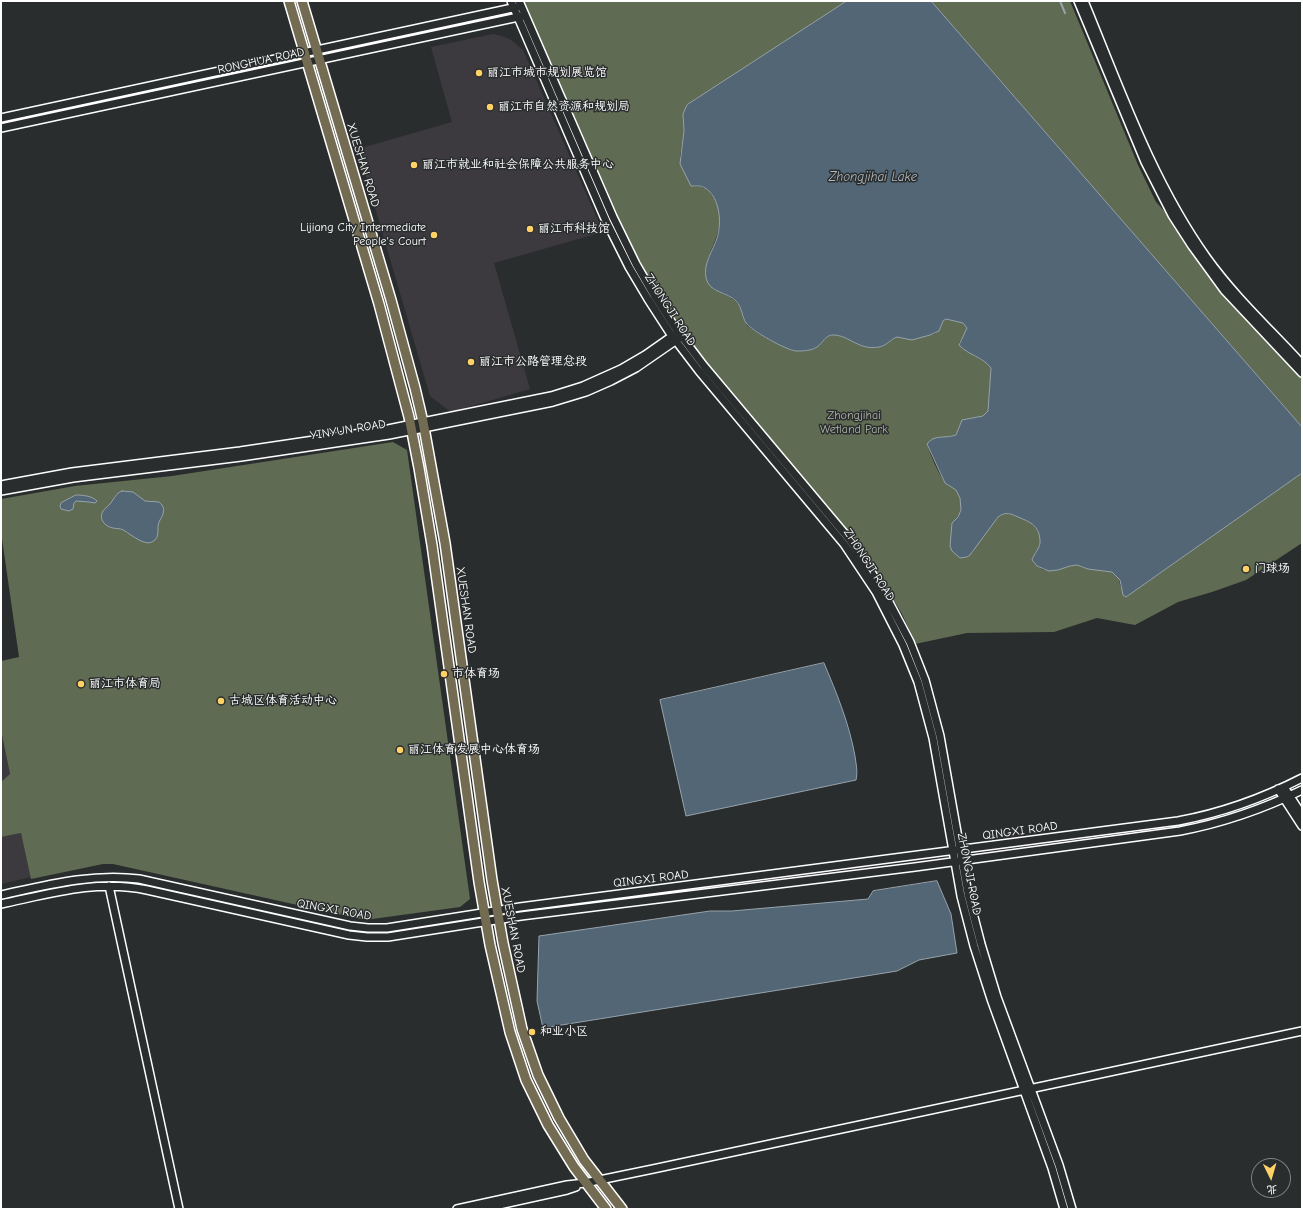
<!DOCTYPE html>
<meta charset="utf-8">
<style>
body{margin:0}
#map{position:relative;width:1303px;height:1210px;overflow:hidden;background:#2a2d2e;font-family:"Comic Neue","LXGW WenKai TC",sans-serif}
canvas{display:block}
.frame{position:absolute;inset:0;border:2px solid #fff;pointer-events:none}
.north{position:absolute;left:1251px;top:1158px;width:40px;height:40px;box-sizing:border-box;background:#2a2d2e;border:1px solid #7f8182;border-radius:50%;rotate:175deg;font-size:11px;font-weight:700;line-height:16px;text-align:center;color:#fff}
.north::after{content:'';display:block;margin:auto;width:14px;height:18px;background:#ffd166;clip-path:polygon(50% 0,100% 100%,50% 72%,0 100%)}
</style>
<div id="map">
<canvas width="1303" height="1210"></canvas>
<div class="frame"></div>
<div class="north">北</div>
</div>
<script>
const ctx = document.querySelector('canvas').getContext('2d');
ctx.lineJoin = 'round';
function paint(path, color) { ctx.fillStyle = color; ctx.fill(path, 'evenodd'); }
function trace(path, color, width, dash) { ctx.strokeStyle = color; ctx.lineWidth = width; ctx.lineCap = dash ? 'butt' : 'round'; ctx.setLineDash(dash || []); ctx.stroke(path); }
function drawText(font, color, halo, rows, align = 'center') {
  ctx.font = font + ' "Comic Neue","LXGW WenKai TC",sans-serif'; ctx.lineWidth = 3; ctx.setLineDash([]); ctx.textBaseline = 'middle'; ctx.strokeStyle = halo; ctx.fillStyle = color; for (const [text, x, y, turn = 0] of rows) {
    ctx.save(); ctx.translate(x, y); ctx.rotate((+turn || 0) * Math.PI / 180); ctx.textAlign = isNaN(turn) ? turn : align; if (halo) ctx.strokeText(text, 0, 0); ctx.fillText(text, 0, 0); ctx.restore();
  }
}
paint(new Path2D(`
 M493,34L502,36L511,40L523,50L603,232L494,263L530,389L451,412L430,396L358,149L452,122L431,47Z
 M1,730L10,774L1,782Z
 M21,833L31,877L1,884V837Z`), '#3d3a3f');
paint(new Path2D(`
 M523,1H847L687,105L683,117L684,131L680,157L694,186C704,186 708,189 714,198C734,230 696,260 708,282C713,294 730,293 737,303C742,309 742,318 747,325C753,332 786,349 795,351C801,351 808,351 813,349C821,346 824,336 833,335C848,334 859,351 879,347C886,346 891,339 897,337L908,339L934,334L936,333L943,321L946,319L960,321L966,325L967,330L959,343L962,348L988,364L991,368L988,411L983,416L962,420L956,435L943,438L927,444C931,457 937,470 944,481C946,485 950,485 954,488C966,498 963,514 952,523L972,553L976,546L998,517C1006,511 1011,514 1018,517C1030,522 1039,525 1040,540C1041,548 1034,553 1032,560L1037,566L1044,570H1058L1070,566L1077,565L1084,568L1110,571L1119,578L1120,585L1126,597L1302,473V543L1246,580L1212,592L1178,602L1135,625L1097,618L1054,632L967,633L915,644L903,616L885,585L849,533L710,369L685,337L656,292L624,235Z
 M931,1H1070L1138,165L1156,202L1169,216L1189,248L1222,292L1302,377V427Z
 M393,442L407,450L470,899L460,907L365,920L113,864H103L31,879L21,833L1,837V782L10,774L1,730V661L19,657L1,532V499L75,486L172,476Z`), '#5f6b52');
const water = new Path2D(`
 M847,1H931L1302,427V473L1126,597L1123,595L1120,580L1112,572L1088,569L1077,565L1070,566L1058,570L1049,571L1037,566L1032,560C1034,553 1041,548 1040,540C1039,525 1030,522 1018,517C1011,514 1006,511 998,517L970,555L967,557L960,558L952,551L950,546L952,523L958,517L961,510L960,498L956,490L945,483L927,444C934,434 944,439 956,435L962,420L983,416L988,411L991,368C983,357 968,355 959,345L967,328L963,323L946,319L943,321L939,331L930,335L912,340L897,337C891,339 886,346 879,347C859,351 849,335 833,335C825,335 823,343 817,347C811,351 802,351 796,351C786,350 752,331 746,323C742,317 742,307 736,301C728,292 709,293 706,278C703,263 713,251 717,238C722,223 720,197 705,188C701,185 695,186 691,186L680,164L684,131L683,114L687,105Z
 M122,491L133,492L145,501L159,502C166,507 164,514 160,520C155,528 162,537 152,542C145,546 131,535 125,531C121,528 117,529 113,528C107,527 99,521 102,513C103,510 107,507 110,504C114,499 116,493 122,491Z
 M76,495C83,495 92,496 97,501L95,503L89,502L76,501L74,503L73,509L69,511L61,509L60,506L61,503Z
 M824,663C837,694 849,723 855,756C856,764 858,772 856,780L686,816L660,700Z
 M937,881L951,914L957,953L919,960L897,971L543,1028L537,1001L539,936L710,911H732L868,899L873,891Z`);
paint(water, '#526675');
trace(water, '#97a3ac', 1);
trace(new Path2D(`
 M1060,1L1065,13`), '#97a3ac', 2);
const minor = new Path2D(`
 M511,1L606,221L629,267L648,299L670,333L699,371L844,544L876,592L903,645L918,682L933,738L961,896L974,946L991,999L1052,1168L1064,1209
 M519,1L613,217L636,264L654,295L676,329L704,366L850,540L882,589L910,642L925,680L940,736L968,894L981,944L997,997L1059,1165L1072,1209
 M1078,1L1145,162L1172,215L1192,246L1224,290L1302,373
 M1084,1C1120,88 1152,181 1207,258C1235,297 1270,329 1302,364
 M1,118L517,7
 M1,128L523,16
 M1,485L72,472L240,451L388,429L551,396L583,386L621,369L645,355L675,334
 M1,491L73,478L241,457L389,435L553,402L586,392L611,381L636,368L678,339
 M1284,787L1302,815
 M1278,789L1302,826
 M109,886L179,1209
 M1,895C47,885 92,873 139,879L350,926L368,928H387L520,907L1178,821C1221,813 1263,798 1302,778
 M1,904C49,894 97,879 147,890L349,935L367,937H388L521,916L915,867L1180,831C1222,823 1263,809 1302,790
 M457,1209L567,1185L585,1183L653,1169L1302,1031
 M481,1209L567,1190L576,1187`);
const major = new Path2D(`
 M289,1L379,304L409,417L419,468L432,545L479,882L490,945L510,1032L526,1080L548,1125L574,1167L606,1209
 M302,1L391,300L415,388L423,422L445,543L492,880L503,943L522,1029L538,1075L559,1118L584,1160L622,1209`);
trace(minor, '#fff', 10);
trace(major, '#fff', 12);
trace(minor, '#2a2d2e', 7);
trace(major, '#736b52', 9);
for (const [x, y, r, color] of [
 [479,73,4,"#ffd166"],
 [490,107,4,"#ffd166"],
 [414,165,4,"#ffd166"],
 [530,229,4,"#ffd166"],
 [434,235,4,"#ffd166"],
 [471,362,4,"#ffd166"],
 [1246,569,4,"#ffd166"],
 [444,674,4,"#ffd166"],
 [81,684,4,"#ffd166"],
 [221,701,4,"#ffd166"],
 [400,750,4,"#ffd166"],
 [532,1032,4,"#ffd166"]
]) { const dot = new Path2D(); dot.arc(x, y, r, 0, 2 * Math.PI); ctx.fillStyle = color; ctx.fill(dot); trace(dot, '#2a2d2e', 1.5); }
drawText('12px', '#fff', '#2a2d2e', [
 ["RONGHUA ROAD",261,61,-12],
 ["XUESHAN ROAD",363,165,73],
 ["ZHONGJI ROAD",670,310,57],
 ["YINYUN ROAD",348,430,-9],
 ["ZHONGJI ROAD",869,565,57],
 ["XUESHAN ROAD",466,610,82],
 ["QINGXI ROAD",1020,831,-8],
 ["ZHONGJI ROAD",969,874,79],
 ["QINGXI ROAD",651,879,-7],
 ["QINGXI ROAD",334,910,10],
 ["XUESHAN ROAD",513,930,79]
]);
drawText('12px', '#fff', '#2a2d2e', [
 ["丽江市城市规划展览馆",487,73],
 ["丽江市自然资源和规划局",498,107],
 ["丽江市就业和社会保障公共服务中心",422,165],
 ["Lijiang City Intermediate",426,228,"right"],
 ["People's Court",426,242,"right"],
 ["丽江市科技馆",538,229],
 ["丽江市公路管理总段",479,362],
 ["门球场",1254,569],
 ["市体育场",452,674],
 ["丽江市体育局",89,684],
 ["古城区体育活动中心",229,701],
 ["丽江体育发展中心体育场",408,750],
 ["和业小区",540,1032]
], 'left');
drawText('12px', '#afb5a8', '#2a2d2e', [
 ["Zhongjihai",854,416],
 ["Wetland Park",854,430]
]);
drawText('italic 13px', '#b1bac1', '#2a2d2e', [
 ["Zhongjihai Lake",873,177]
]);
</script>
